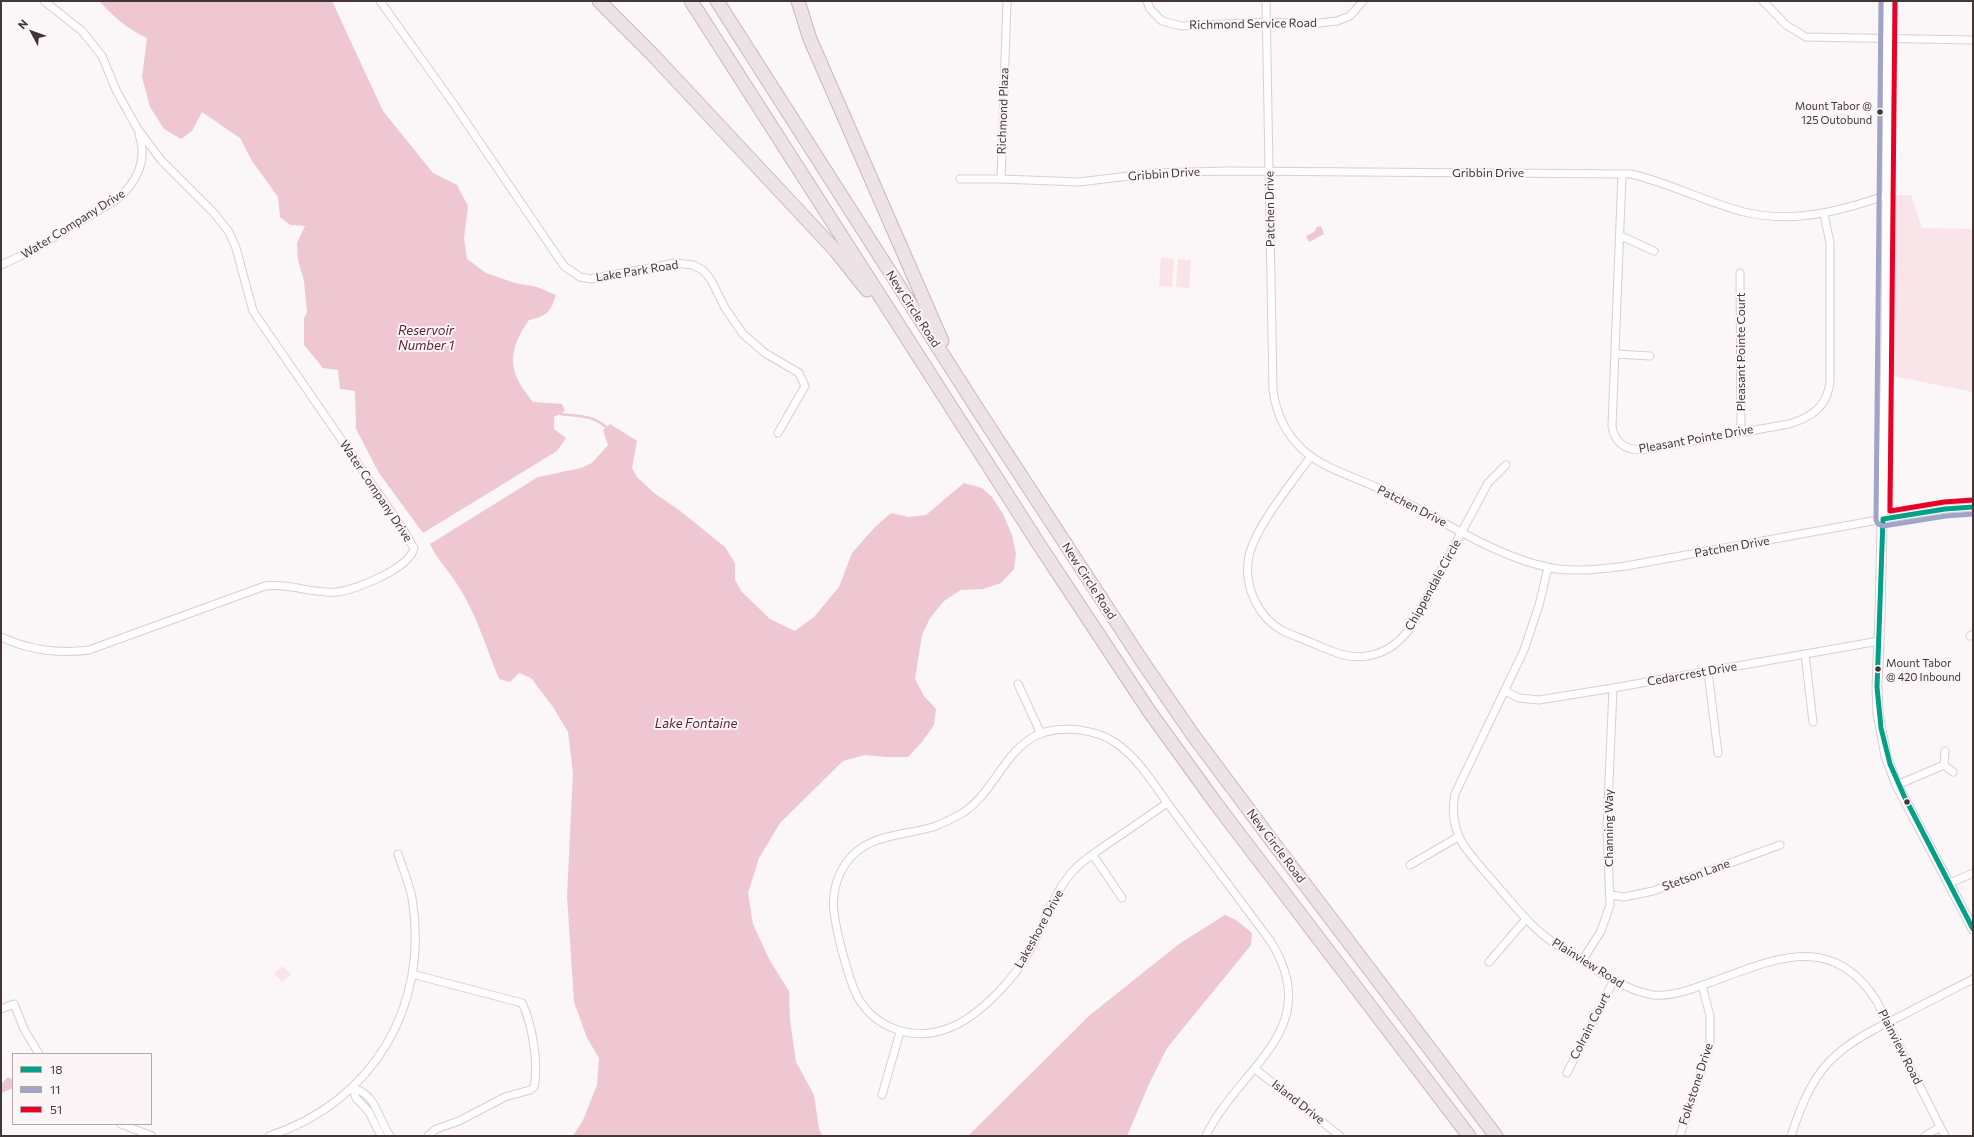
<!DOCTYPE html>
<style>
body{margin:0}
#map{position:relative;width:1974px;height:1137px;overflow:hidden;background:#fbf6f8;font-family:Commissioner,sans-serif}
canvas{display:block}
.frame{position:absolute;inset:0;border:2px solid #423639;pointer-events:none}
.legend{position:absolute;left:12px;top:1053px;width:140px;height:72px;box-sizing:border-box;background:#fcf5f7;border:1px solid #b2a9ab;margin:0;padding:5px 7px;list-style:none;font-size:12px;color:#423639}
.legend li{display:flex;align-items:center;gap:8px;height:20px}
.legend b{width:20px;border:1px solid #b2a9ab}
.north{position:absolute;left:12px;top:12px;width:40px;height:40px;-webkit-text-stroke:3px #fcf5f7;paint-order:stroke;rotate:311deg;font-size:11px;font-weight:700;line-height:16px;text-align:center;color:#423639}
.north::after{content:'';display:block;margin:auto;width:14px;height:18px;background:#423639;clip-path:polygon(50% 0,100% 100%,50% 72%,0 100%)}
</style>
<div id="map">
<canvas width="1974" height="1137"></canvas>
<div class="frame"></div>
<ul class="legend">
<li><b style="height:5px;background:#00a186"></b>18</li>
<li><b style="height:5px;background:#a1a3c7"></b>11</li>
<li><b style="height:5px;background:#e80027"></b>51</li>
</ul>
<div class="north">N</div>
</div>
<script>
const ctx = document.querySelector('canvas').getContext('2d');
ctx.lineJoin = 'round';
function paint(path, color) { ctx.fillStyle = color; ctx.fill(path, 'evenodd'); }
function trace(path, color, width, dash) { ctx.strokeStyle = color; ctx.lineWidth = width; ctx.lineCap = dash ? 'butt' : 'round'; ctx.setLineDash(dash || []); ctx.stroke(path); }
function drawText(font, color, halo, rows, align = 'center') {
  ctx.font = font + ' Commissioner,sans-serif'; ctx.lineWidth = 4; ctx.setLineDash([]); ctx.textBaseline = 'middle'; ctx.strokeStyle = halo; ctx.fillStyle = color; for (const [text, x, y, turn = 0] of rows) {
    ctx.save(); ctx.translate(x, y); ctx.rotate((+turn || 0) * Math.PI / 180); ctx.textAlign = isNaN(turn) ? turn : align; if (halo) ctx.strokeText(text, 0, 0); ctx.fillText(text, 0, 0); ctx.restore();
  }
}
paint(new Path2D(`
 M1894,195H1911L1922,228L1973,229V392L1893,376L1890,200Z
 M1161,258L1174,259L1172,287L1159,286Z
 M1178,259L1191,260L1189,288L1176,287Z
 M283,966L291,975L282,982L274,973Z`), '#f9e4ea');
paint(new Path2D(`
 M99,1H332L383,111L433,173L457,185L468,206L464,238L467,259L486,273L515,283L537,287L556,295C550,313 547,316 529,320C506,353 508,372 533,402L562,404L565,411L554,417V429L566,438L557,451L423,533L379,473L356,429L355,391L340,389L338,370L323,368L304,345V318L307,312L304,281L298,260L297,243L305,226L290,225L280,217L278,197L252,161L240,138L202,112L192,131L181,139L164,129L150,107L142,77L147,38C127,29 113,16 99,1Z
 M1321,226L1324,234L1309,242L1306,236L1314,232L1317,227Z
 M610,424L637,441L632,468L637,477L654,493L679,510L725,547L735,563V580L742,592L770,619L795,631L814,617L839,587L852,553L875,527L891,513L909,517L926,515L964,483L982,488L992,497L1003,514L1012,535L1016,554L1014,569L1001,583L983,589L961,590L944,601L930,618L922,635L915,679L924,696L936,709L934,725L922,742L908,757H886L865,755L843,761L780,823L759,858L748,893L753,924L770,961L789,991L790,1020L796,1062L814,1095L819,1129L823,1136H573L583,1120L597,1085L599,1058L587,1038L574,1002L567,896L573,773L568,732L553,707L531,678L519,673L510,682L499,679C486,647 476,613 457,584C448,569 437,560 430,544L538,477L581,468L592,463L608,445L603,430Z
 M1225,915L1236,920L1252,933L1251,945L1167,1048L1149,1084L1127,1136H968L1090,1015L1179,944Z
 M8,1077L13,1080V1088L1,1093V1084Z`), '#efc7d2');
trace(new Path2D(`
 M560,414C577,416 593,415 606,427`), '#efc7d2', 2.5);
const minor = new Path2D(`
 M380,1L453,103L564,266L580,277L591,279L675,263L693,265L703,270L711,280L725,308L743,334L765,353L799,373L805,386L778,433
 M1147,1L1150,9L1162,21L1181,26L1266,22L1310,24L1337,21L1350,16L1363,1
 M1266,1L1273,390C1276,412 1285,433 1302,449C1323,469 1356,477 1382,490C1435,515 1491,555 1547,567C1572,573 1600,569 1626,566L1883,519L1945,509L1973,507
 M1763,1L1786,25L1806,37L1973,40
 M1622,174L1612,426C1614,443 1626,450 1642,450L1789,424C1812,417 1827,407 1830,382V243L1824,214
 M960,179H1001L1007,1
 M1001,179L1079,182L1154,173L1226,171L1631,174C1670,183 1705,202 1744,212C1793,224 1841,211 1887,195
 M1621,236L1654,251
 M1,265L33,250L116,200C137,183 148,160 139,134
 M1740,273L1741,431
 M1616,354L1650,356
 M1311,456C1292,483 1251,531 1248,562C1245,589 1259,618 1283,631C1294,636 1306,640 1317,645C1333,652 1349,659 1367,656C1386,653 1397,644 1409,630L1488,483L1506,465
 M1548,568L1539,605L1524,650L1455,794C1451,813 1454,830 1464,846C1475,861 1487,874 1499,888C1513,904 1526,921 1542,934C1559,948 1580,959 1598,971C1615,981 1633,992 1653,995C1671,997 1689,990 1706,984C1768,962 1830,928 1876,1000L1945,1136
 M1970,636L1973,634
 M1,637C29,650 58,654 89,650L265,586C289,583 313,594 337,592C356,590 410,568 414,548L403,529L259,320L253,311L236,248L229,232L214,213L161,160L137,128L116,90L102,56L82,31L44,1
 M1805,654L1813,722
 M1708,672L1718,753
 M1018,684L1041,734
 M1505,691L1519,698L1539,700L1613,688L1879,641
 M1945,751L1944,765L1953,772
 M1897,785L1944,765
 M1167,803C1147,817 1127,831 1106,845C1095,853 1083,860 1074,870C1053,892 1045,924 1030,950C1015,978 979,1017 949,1028C914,1042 874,1029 856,994C850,981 846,965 842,951C834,919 826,892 846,863C866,834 902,836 933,827C944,823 954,818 964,812C995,791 1004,750 1039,734C1062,725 1096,729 1116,743C1139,759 1155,786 1171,808C1204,853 1238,897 1271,942C1326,1031 1238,1067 1206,1136
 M1093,855L1122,898
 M1410,865L1458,837
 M1948,884L1973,873
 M1611,895L1624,897L1653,891L1780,845
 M1582,961L1601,931L1610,905L1607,829L1613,688
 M1489,962L1526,919
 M412,974L522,1003C532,1023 539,1064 534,1087L530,1090L505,1097L459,1121L436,1129L428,1136
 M1,1009L14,1004L24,1029L39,1054
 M1255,1069L1340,1136
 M1567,1073L1614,980
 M353,1088C377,1095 377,1117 390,1136
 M353,1088L356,1098L369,1112L381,1136
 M882,1095L900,1032
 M121,1124L152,1136
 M269,1136C373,1102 430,1006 412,898C409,883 403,869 398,854
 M1680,1136L1710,1044V1016L1702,985
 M1791,1136C1799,1112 1807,1090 1822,1070C1843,1043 1875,1029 1905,1014C1927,1002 1950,991 1973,979
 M1925,1136L1940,1127`);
const tertiary = new Path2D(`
 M1888,1L1886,342L1880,617L1877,687L1878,713L1886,756L1897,785L1973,929`);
const motorway = new Path2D(`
 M599,1L652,54L836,251L867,290
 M691,1L1040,546L1149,711L1217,805L1469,1136
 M717,1L980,413L1144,664L1193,735L1272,841L1496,1136
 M798,1L810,39L942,341`);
trace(minor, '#d7cfd2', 9);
trace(tertiary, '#d7cfd2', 11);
trace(motorway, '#c7b9bd', 15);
trace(minor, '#fefefe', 7);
trace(tertiary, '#fefefe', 9);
trace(motorway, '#ede3e6', 13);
trace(new Path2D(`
 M1883,519L1877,687L1881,728L1890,764L1905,798L1973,929
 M1883,519L1945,509L1973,507`), '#00a186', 5);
trace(new Path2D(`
 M1881,1L1876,520L1878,524L1883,526L1946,516L1973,514`), '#a1a3c7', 5);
trace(new Path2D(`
 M1895,1L1890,511L1944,502L1973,500`), '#e80027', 5);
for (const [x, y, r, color] of [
 [1880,112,3.5,"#423639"],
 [1878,669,3.5,"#423639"],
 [1907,802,3.5,"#423639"]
]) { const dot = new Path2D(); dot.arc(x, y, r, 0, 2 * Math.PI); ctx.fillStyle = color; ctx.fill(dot); trace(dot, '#fcf5f7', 1.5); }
drawText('11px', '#423639', '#fcf5f7', [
 ["Mount Tabor @",1872,106],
 ["125 Outobund",1872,120],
 ["Mount Tabor",1886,663,"left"],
 ["@ 420 Inbound",1886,677,"left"]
], 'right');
drawText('12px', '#423639', '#fcf5f7', [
 ["Richmond Service Road",1253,24,-1],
 ["Richmond Plaza",1003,111,-88],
 ["Gribbin Drive",1488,173],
 ["Gribbin Drive",1164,174,-4],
 ["Patchen Drive",1270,209,-91],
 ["Water Company Drive",73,224,-32],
 ["Lake Park Road",637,271,-9],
 ["New Circle Road",913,309,57],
 ["Pleasant Pointe Court",1741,352,-90],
 ["Pleasant Pointe Drive",1696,439,-10],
 ["Water Company Drive",376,491,56],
 ["Patchen Drive",1412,506,27],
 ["Patchen Drive",1732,547,-10],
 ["New Circle Road",1089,581,57],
 ["Chippendale Circle",1433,585,-61],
 ["Cedarcrest Drive",1692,674,-10],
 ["Channing Way",1609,828,-90],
 ["New Circle Road",1276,846,53],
 ["Stetson Lane",1696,875,-20],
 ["Lakeshore Drive",1039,929,-61],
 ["Plainview Road",1588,963,32],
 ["Colrain Court",1590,1026,-63],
 ["Plainview Road",1900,1047,63],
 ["Folkstone Drive",1696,1084,-72],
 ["Island Drive",1298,1102,38]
]);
drawText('italic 13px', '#5b1b33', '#fcf5f7', [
 ["Reservoir",426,331],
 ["Number 1",426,346],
 ["Lake Fontaine",696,724]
]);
</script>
